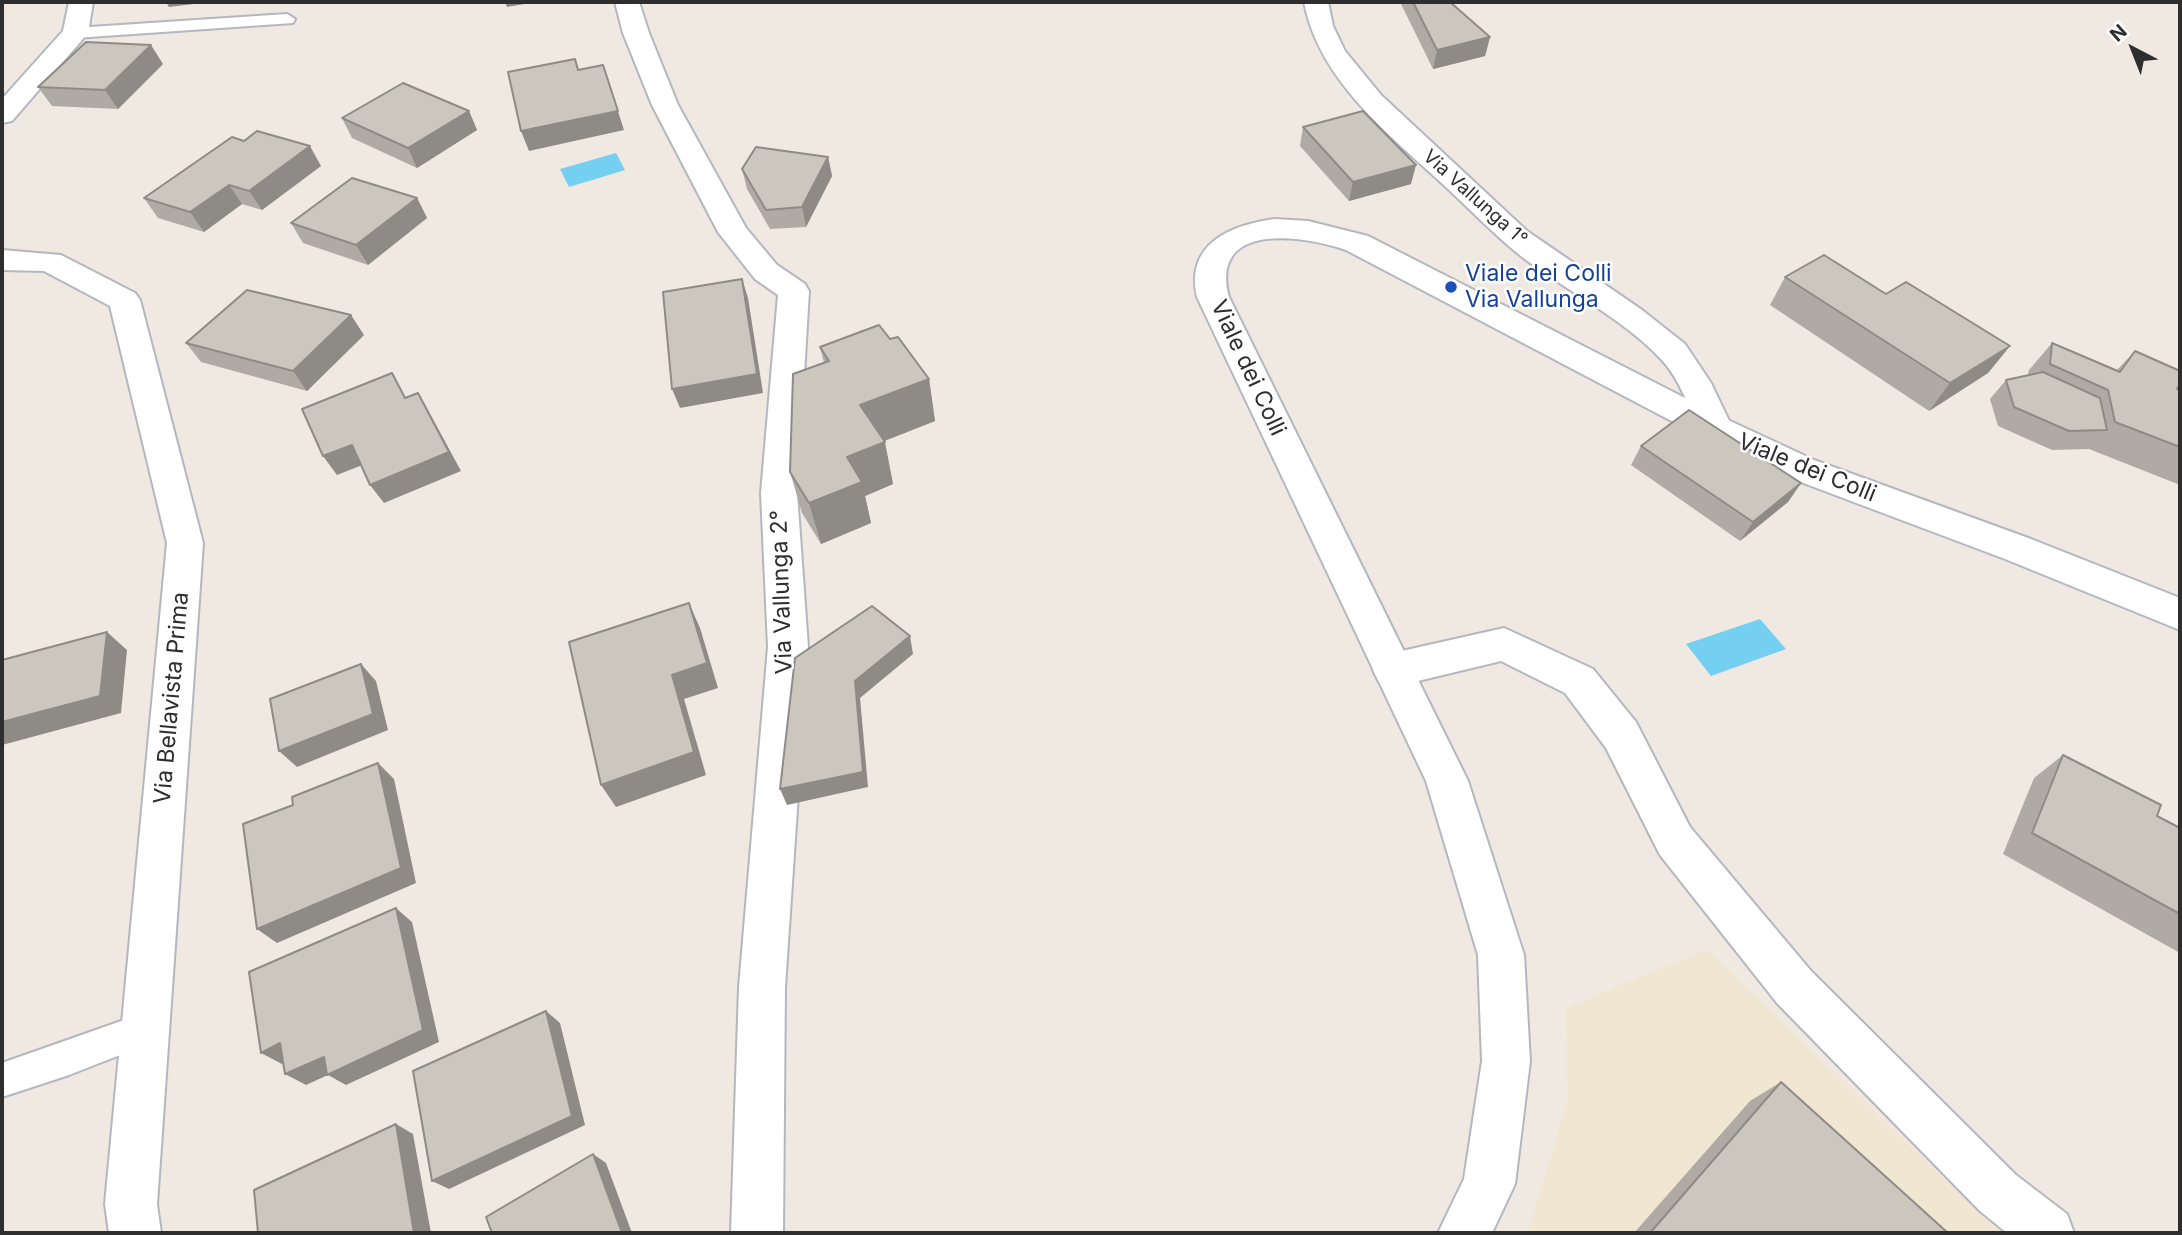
<!DOCTYPE html>
<meta charset="utf-8">
<style>
body{margin:0}
#map{position:relative;width:2182px;height:1235px;overflow:hidden;background:#efe9e1;font-family:Inter,sans-serif}
canvas{display:block}
.frame{position:absolute;inset:0;border:4px solid #2e2e2e;pointer-events:none}
.north{position:absolute;left:2098px;top:14px;width:70px;height:70px;-webkit-text-stroke:5px #fff;paint-order:stroke;rotate:318deg;font-size:19px;font-weight:700;line-height:28px;text-align:center;color:#2e2e2e}
.north::after{content:'';display:block;margin:auto;width:24px;height:32px;background:#2e2e2e;clip-path:polygon(50% 0,100% 100%,50% 72%,0 100%)}
</style>
<div id="map">
<canvas width="2182" height="1235"></canvas>
<div class="frame"></div>
<div class="north">N</div>
</div>
<script>
const ctx = document.querySelector('canvas').getContext('2d');
ctx.lineJoin = 'round';
function paint(path, color) { ctx.fillStyle = color; ctx.fill(path, 'evenodd'); }
function trace(path, color, width, dash) { ctx.strokeStyle = color; ctx.lineWidth = width; ctx.lineCap = dash ? 'butt' : 'round'; ctx.setLineDash(dash || []); ctx.stroke(path); }
function drawText(font, color, halo, rows, align = 'center') {
  ctx.font = font + ' Inter,sans-serif'; ctx.lineWidth = 5; ctx.setLineDash([]); ctx.textBaseline = 'middle'; ctx.strokeStyle = halo; ctx.fillStyle = color; for (const [text, x, y, turn = 0] of rows) {
    ctx.save(); ctx.translate(x, y); ctx.rotate((+turn || 0) * Math.PI / 180); ctx.textAlign = isNaN(turn) ? turn : align; if (halo) ctx.strokeText(text, 0, 0); ctx.fillText(text, 0, 0); ctx.restore();
  }
}
paint(new Path2D(`
 M1707,949L2000,1233H1528L1568,1099L1566,1008Z`), '#f0e6d1');
paint(new Path2D(`
 M616,153L625,170L569,187L560,169Z
 M1760,619L1786,649L1711,676L1686,644Z`), '#75cff0');
const service = new Path2D(`
 M287,14L295,19L293,23L75,38L66,33L75,28Z
 M144,1013L156,1017L160,1029L156,1041L69,1075L2,1097V1063Z`);
const minor = new Path2D(`
 M69,2H93L88,33L12,121L2,123V99L63,31Z
 M615,2H639L649,33L678,105L746,228L777,265L805,284L809,291L797,493L808,647L785,987L783,1233H731L739,987L768,647L761,493L778,295L755,279L718,232L652,105L623,33Z
 M1304,2H1328L1333,26L1345,51L1381,95L1527,231L1642,310L1685,344L1711,383L1733,429L1728,438L1716,441L1704,438C1689,412 1682,381 1661,359C1625,321 1575,295 1533,265C1501,242 1475,214 1446,187C1390,135 1319,81 1304,2Z
 M2,250L61,255L135,293L140,300L203,543L157,1204L161,1233H109L105,1204L167,543L110,306L44,271L2,270Z
 M1504,628L1593,669L1636,722L1690,827L1811,971L2016,1175L2067,1214L2074,1233H2007L1980,1211L1777,1003L1660,855L1606,748L1565,693L1501,661L1393,687L1379,682L1373,670L1379,658L1393,653Z`);
const secondary = new Path2D(`
 M1275,219L1308,221L1368,236L1728,420L1814,460L2031,539L2180,598V630L2005,559L1790,478L1704,438L1346,250C1303,235 1209,221 1229,297L1468,781L1524,955L1530,1061L1515,1184L1492,1233H1438L1464,1179L1482,1061L1478,955L1426,781L1197,297C1185,244 1230,225 1275,219Z`);
trace(service, '#b4b7c1', 4);
trace(minor, '#b4b7c1', 4);
trace(secondary, '#b4b7c1', 4);
paint(service, '#fff');
paint(minor, '#fff');
paint(secondary, '#fff');
paint(new Path2D(`
 M1400,2H1450L1490,37L1485,56L1433,69Z
 M163,64L118,109L52,106L38,87Z
 M469,111L477,130L417,168L352,138L342,118Z
 M1303,127L1411,184L1349,201L1300,146Z
 M828,157L832,176L806,227L770,229L747,189L742,169Z
 M321,166L262,210L242,204L204,232L158,218L144,198Z
 M417,198L427,218L368,265L303,243L291,223Z
 M1785,277L1886,294L2010,346L1988,373L1929,411L1770,305Z
 M364,335L307,391L201,362L186,343Z
 M890,339L929,379L935,421L884,441L893,484L865,496L871,523L821,544L802,513L790,472L824,363L820,347Z
 M2052,343L2117,370L2135,351L2177,389L2180,390V485L2089,449L2052,450L1998,426L1990,399L2006,380L2028,375L2029,370Z
 M1641,446L1801,483L1788,502L1740,541L1631,465Z
 M2063,755L2157,816L2180,828V953L2003,854L2034,778Z
 M1781,1082L1948,1233H1634L1750,1101Z`), '#afaba4');
paint(new Path2D(`
 M166,2H210L169,7Z
 M505,2H536L507,7Z
 M1490,37L1485,56L1433,69L1437,50Z
 M151,45L163,64L118,109L105,90Z
 M603,65L624,130L529,151L521,131Z
 M469,111L477,130L417,168L408,148Z
 M310,146L321,166L262,210L249,191Z
 M828,157L832,176L806,227L802,207Z
 M1416,165L1411,184L1349,201L1353,182Z
 M229,185L242,204L204,232L190,212Z
 M417,198L427,218L368,265L356,245Z
 M742,279L748,298L763,393L680,408L672,389Z
 M351,315L364,335L307,391L293,371Z
 M2010,346L1988,373L1929,411L1950,383Z
 M929,379L935,421L869,447L860,405Z
 M418,393L429,412L461,471L384,503L370,485Z
 M885,442L893,484L865,496L871,523L821,544L809,503L847,457Z
 M352,445L365,464L337,475L323,456Z
 M1801,483L1788,502L1740,541L1753,522Z
 M689,603L700,628L718,688L684,699L706,775L616,807L601,785L672,675Z
 M107,632L127,650L121,713L2,745V722Z
 M910,636L913,654L860,698L868,787L787,805L780,789L855,681Z
 M361,664L376,681L388,730L297,767L279,751Z
 M378,763L394,779L416,883L277,943L257,929Z
 M396,908L412,922L439,1042L346,1085L328,1075L306,1085L285,1074Z
 M546,1011L560,1023L585,1125L449,1189L432,1181Z
 M280,1043L300,1054L282,1064L261,1053Z
 M396,1124L413,1134L431,1233H414Z
 M593,1154L606,1163L632,1233H622Z`), '#8e8b86');
const building = new Path2D(`
 M1413,2H1450L1490,37L1437,50Z
 M86,42L151,45L105,90L38,87Z
 M575,59L578,70L603,65L618,111L521,131L508,72Z
 M403,83L469,111L408,148L342,118Z
 M1363,111L1416,165L1353,182L1303,127Z
 M257,131L310,146L249,191L229,185L190,212L144,198L232,137L244,141Z
 M756,147L828,157L802,207L766,210L742,169Z
 M352,178L417,198L356,245L291,223Z
 M1824,255L1886,294L1906,282L2010,346L1950,383L1785,277Z
 M742,279L757,374L672,389L663,292Z
 M247,290L351,315L293,371L186,343Z
 M879,325L890,339L898,337L929,379L860,405L885,442L847,457L862,482L809,503L790,472L793,374L829,361L820,347Z
 M2052,343L2120,372L2135,351L2180,371V384L2177,389L2180,390V447L2115,422L2108,390L2050,364Z
 M2043,372L2100,398L2107,430L2069,431L2014,407L2006,380Z
 M392,373L405,398L418,393L449,452L370,485L352,445L323,456L302,409Z
 M1689,410L1801,483L1753,522L1641,446Z
 M689,603L707,663L672,675L694,752L601,785L569,642Z
 M872,606L910,636L855,681L863,772L780,789L795,658Z
 M107,632L100,696L2,722V660Z
 M361,664L373,714L279,751L270,699Z
 M2063,755L2161,805L2157,816L2180,828V914L2032,833Z
 M378,763L401,868L257,929L243,824L293,805L292,797Z
 M396,908L423,1030L327,1075L324,1057L285,1074L280,1043L261,1053L249,972Z
 M546,1011L572,1116L432,1181L413,1071Z
 M1781,1082L1948,1233H1650Z
 M396,1124L414,1233H258L254,1190Z
 M593,1154L622,1233H492L486,1217Z`);
paint(building, '#cbc7bf');
trace(building, '#8e8b86', 2);
for (const [x, y, r, color] of [
 [1451,287,7,"#1a4fb4"]
]) { const dot = new Path2D(); dot.arc(x, y, r, 0, 2 * Math.PI); ctx.fillStyle = color; ctx.fill(dot); trace(dot, '#fff', 2.5); }
drawText('19px', '#2e2e2e', '#fff', [
 ["Via Vallunga 1°",1475,198,42]
]);
drawText('23px', '#164399', '#fff', [
 ["Viale dei Colli",1465,274],
 ["Via Vallunga",1465,300]
], 'left');
drawText('23px', '#2e2e2e', '#fff', [
 ["Viale dei Colli",1248,368,65],
 ["Viale dei Colli",1807,468,22],
 ["Via Vallunga 2°",782,592,-92],
 ["Via Bellavista Prima",172,698,-85]
]);
</script>
